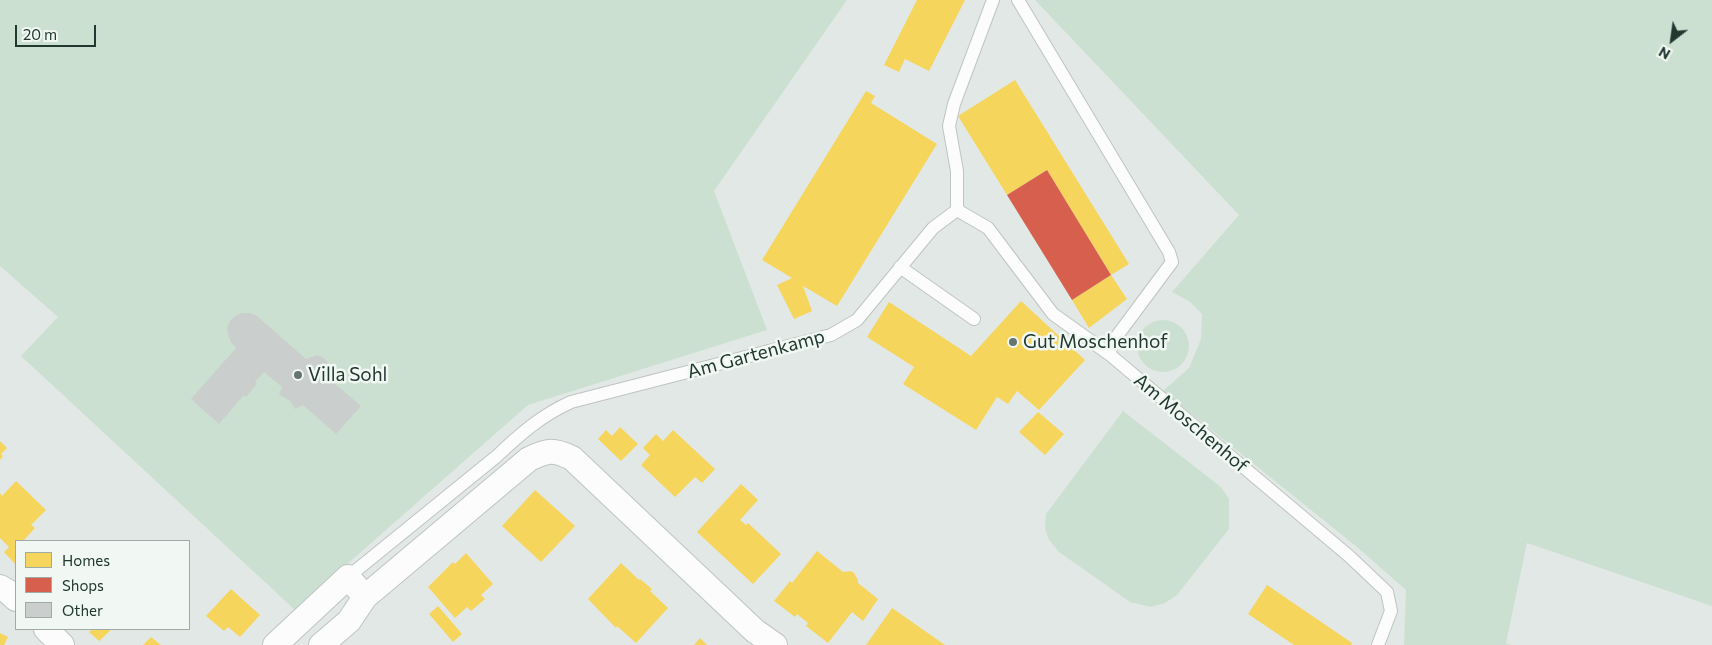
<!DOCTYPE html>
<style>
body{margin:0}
#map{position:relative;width:1712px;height:645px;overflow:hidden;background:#e2e8e5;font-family:Commissioner,sans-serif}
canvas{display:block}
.legend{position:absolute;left:15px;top:540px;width:175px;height:90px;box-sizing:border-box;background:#f1f7f3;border:1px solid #9eaba6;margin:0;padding:6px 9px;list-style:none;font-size:15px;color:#223932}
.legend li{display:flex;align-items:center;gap:10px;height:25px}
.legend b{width:25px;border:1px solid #9eaba6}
.north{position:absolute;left:1647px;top:15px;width:50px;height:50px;-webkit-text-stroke:4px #f1f7f3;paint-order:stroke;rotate:210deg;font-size:14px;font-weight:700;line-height:20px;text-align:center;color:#223932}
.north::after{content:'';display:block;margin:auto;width:18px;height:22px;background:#223932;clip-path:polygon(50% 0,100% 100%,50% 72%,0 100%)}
.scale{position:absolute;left:15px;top:25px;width:81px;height:22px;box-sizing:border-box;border:2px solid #223932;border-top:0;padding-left:6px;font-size:15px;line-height:18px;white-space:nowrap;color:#223932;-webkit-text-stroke:4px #f1f7f3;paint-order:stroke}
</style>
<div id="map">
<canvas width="1712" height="645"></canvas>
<ul class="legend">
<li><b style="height:14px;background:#f6d55c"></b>Homes</li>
<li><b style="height:14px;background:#d6604d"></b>Shops</li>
<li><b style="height:14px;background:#cacfcd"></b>Other</li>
</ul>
<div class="north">N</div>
<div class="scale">20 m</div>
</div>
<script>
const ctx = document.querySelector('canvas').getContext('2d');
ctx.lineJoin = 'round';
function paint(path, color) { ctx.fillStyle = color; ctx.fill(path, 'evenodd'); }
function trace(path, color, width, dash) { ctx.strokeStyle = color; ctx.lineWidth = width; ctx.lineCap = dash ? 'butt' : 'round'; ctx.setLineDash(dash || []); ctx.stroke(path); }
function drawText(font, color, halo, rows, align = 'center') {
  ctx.font = font + ' Commissioner,sans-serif'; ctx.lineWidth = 5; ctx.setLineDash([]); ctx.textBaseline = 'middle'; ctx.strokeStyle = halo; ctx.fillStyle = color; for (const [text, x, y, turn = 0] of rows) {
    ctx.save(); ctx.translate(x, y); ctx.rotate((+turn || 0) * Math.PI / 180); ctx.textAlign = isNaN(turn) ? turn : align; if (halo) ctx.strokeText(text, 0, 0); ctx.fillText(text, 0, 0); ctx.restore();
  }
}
paint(new Path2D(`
 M0,0H847L714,191L767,330L528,405L295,610L21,356L58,317L0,266Z
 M1035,0H1712V606L1527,543L1506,643L1512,645H1404L1406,590L1357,547L1163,391L1189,368L1201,339L1202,314L1189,301L1172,292L1239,215Z
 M1137 346a26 26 0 1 1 52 0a26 26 0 1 1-52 0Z
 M1123,411L1221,487L1229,499V529L1177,595L1165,603L1151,607L1130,602L1059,552L1049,540L1045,528L1046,514Z`), '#cce0d1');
paint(new Path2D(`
 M917,0H965L929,71L905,59L899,72L884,65Z
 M1015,80L1129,264L1111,275L1047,170L1007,195L958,116Z
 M866,91L875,96L871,103L937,144L837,306L803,286L812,311L794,319L777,285L792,278L762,260Z
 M1111,275L1127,299L1089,328L1072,300Z
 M1021,301L1085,360L1039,410L1017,391L1008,404L997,397L976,430L903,384L914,367L867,337L889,302L971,356Z
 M1038,412L1064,434L1045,455L1019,432Z
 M620,427L638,444L621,461L598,439L606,430L612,436Z
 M673,430L715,469L702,483L695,477L675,497L641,465L650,455L643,448L656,434L663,441Z
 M0,441L7,448L1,454L3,456L0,460Z
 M16,481L46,510L31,525L35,528L24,540L26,541H16V565L4,552L9,547L0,538V493L2,496Z
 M741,484L758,500L740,520L746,525L748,523L781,554L753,584L697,532Z
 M535,490L575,526L541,562L502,526Z
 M817,551L843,572L851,571L854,573L858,580V583L878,599L863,621L852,612L828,643L806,626L808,623L797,614L795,617L774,601L790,581L792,583Z
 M466,553L493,584L481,595L485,599L471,611L467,607L455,618L428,587L453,562L455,564Z
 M621,563L639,580L640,579L652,589L650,591L668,608L636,643L617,626L616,628L588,599Z
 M1267,585L1352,643L1351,645H1294L1248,614Z
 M231,589L260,615L240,637L228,627L224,631L206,616Z
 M438,606L462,634L453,642L429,614Z
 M892,608L945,645H866Z
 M92,629H112L99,641L89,632Z
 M0,633L8,637L4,645H0Z
 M151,637L157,642L161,645H143Z
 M700,638L707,645H694Z`), '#f6d55c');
paint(new Path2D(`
 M1047,170L1111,275L1072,300L1007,195Z`), '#d6604d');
paint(new Path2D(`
 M242,313H250L257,316L306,359L317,355L322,357L327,361L329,372L327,377L361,406L336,434L303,405L295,409L290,401L279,395L282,387L264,372L255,382L257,384L246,397L244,395L219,424L191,399L236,348L231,342L228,335L227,328L230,321L235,316Z`), '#cacfcd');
const service = new Path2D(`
 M1018,0L1169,252L1172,262L1114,340L1109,354L1349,556L1387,592L1391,611L1378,645
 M957,210L988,228L1053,314L1109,354
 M900,267L974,319
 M348,577L497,456C520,434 542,415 571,402L831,335L857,320L933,228L957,210V171L949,126L954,104L993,0`);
const minor = new Path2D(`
 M0,587L7,591L16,599
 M46,629L62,645
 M275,645L348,577L365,597
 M321,645L349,621L365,597L529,459C548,450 553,449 572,458L755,631L775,645`);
trace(service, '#bfc4c2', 14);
trace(minor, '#bfc4c2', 26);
trace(service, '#fbfcfb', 12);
trace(minor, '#fbfcfb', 24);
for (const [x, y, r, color] of [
 [1013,342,5,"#657671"],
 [298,375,5,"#657671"]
]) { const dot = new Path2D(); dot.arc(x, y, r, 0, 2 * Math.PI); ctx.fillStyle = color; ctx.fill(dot); trace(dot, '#f1f7f3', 2); }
drawText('19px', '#223932', '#f1f7f3', [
 ["Gut Moschenhof",1023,342],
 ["Villa Sohl",308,375]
], 'left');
drawText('19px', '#223932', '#f1f7f3', [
 ["Am Gartenkamp",756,354,-15],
 ["Am Moschenhof",1191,423,40]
]);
</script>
